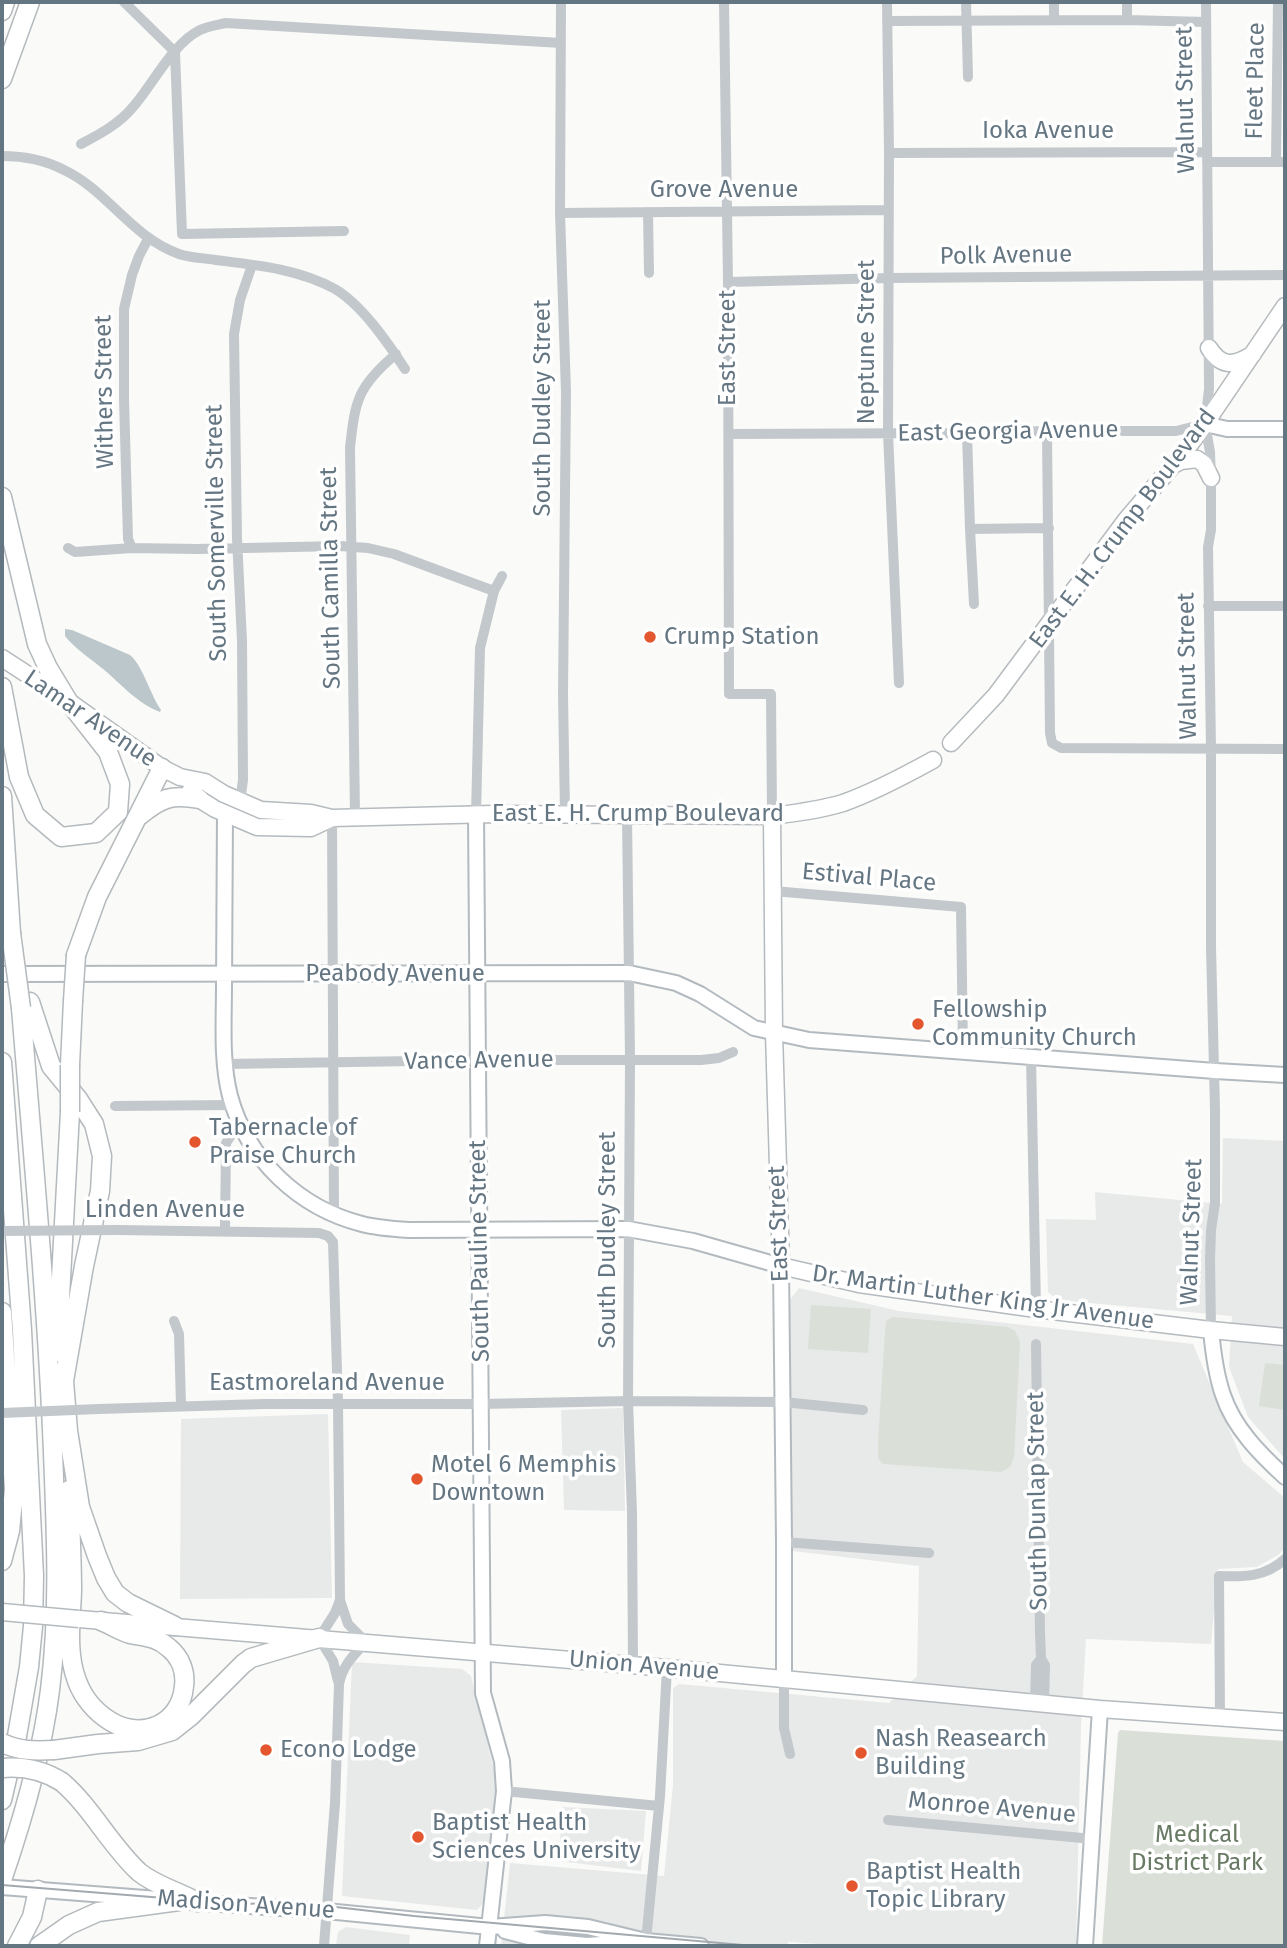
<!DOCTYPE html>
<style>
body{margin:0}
#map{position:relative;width:1287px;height:1948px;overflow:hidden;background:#fafaf8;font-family:"Fira Sans",sans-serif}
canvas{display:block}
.frame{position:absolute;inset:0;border:4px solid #657683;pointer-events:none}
</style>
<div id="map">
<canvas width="1287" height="1948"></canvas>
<div class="frame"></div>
</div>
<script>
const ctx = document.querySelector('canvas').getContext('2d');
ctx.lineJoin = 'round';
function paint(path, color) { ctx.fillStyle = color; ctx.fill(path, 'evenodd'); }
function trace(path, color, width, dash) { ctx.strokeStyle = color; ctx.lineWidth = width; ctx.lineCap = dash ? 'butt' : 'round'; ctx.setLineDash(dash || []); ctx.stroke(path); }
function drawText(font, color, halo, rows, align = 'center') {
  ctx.font = font + ' "Fira Sans",sans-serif'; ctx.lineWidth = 7; ctx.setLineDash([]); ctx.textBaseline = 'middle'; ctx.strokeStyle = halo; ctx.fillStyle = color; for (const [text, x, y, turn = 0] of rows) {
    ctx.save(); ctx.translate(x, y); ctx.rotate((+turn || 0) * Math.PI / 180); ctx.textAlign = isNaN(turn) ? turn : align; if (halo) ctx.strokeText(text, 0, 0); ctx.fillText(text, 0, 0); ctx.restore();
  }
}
paint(new Path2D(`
 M1223,1138L1285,1141V1459L1248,1417L1229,1367L1232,1316L1057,1300L1048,1292L1046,1219L1096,1220L1095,1192L1222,1204Z
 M799,1288L899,1311L1193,1344L1243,1462L1285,1498V1548L1278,1555L1257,1567L1218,1569L1211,1644L1086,1639L1081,1727L1076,1946H849L788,1942L787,1946H501L510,1863L664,1876L673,1785V1688L679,1684L889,1703L917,1676L919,1566L793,1551L789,1532L788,1302Z
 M623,1408L625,1511L564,1510L561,1410Z
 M328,1414L332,1598L180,1599L181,1419Z
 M352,1662L462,1669L471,1676L496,1778L487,1899L477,1910L342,1896Z
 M563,1807L646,1811L641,1871L558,1861Z
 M346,1927L410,1935L409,1946H336L338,1932Z`), '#e8e9e9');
paint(new Path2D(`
 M811,1305L871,1309L868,1353L808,1349Z
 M893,1317L1008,1327L1015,1331L1020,1342L1014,1457L1010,1467L1001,1472L883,1464L878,1458V1442L885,1332L886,1321Z
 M1265,1363L1285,1365V1410L1259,1406Z
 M1120,1730L1285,1741V1946H1102L1118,1733Z`), '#dadfd7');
paint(new Path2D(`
 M65,629L72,630L130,655C143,666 150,694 161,710L160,712C138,704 121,684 103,669C90,658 75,649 65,636Z`), '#bbc7cb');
const secondary = new Path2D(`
 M1205,424L1227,429H1285
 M225,814C225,871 224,928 224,985C224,1022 221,1061 230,1096C247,1159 299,1208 362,1224C377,1228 393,1229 409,1230L628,1229L693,1241L781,1266L784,1542V1678
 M476,815L483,1693L502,1761L504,1791L487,1946
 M2,974L629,973L676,983L700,994L754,1028L809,1040L1215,1071L1285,1075
 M1211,1330C1213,1352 1216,1375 1223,1395C1234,1428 1260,1454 1285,1477
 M2,1887L158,1899
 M189,1902L326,1911L490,1927L545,1923L588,1927L646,1941
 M505,1931L544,1941L587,1945L646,1941L701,1946
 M1085,1946L1100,1709`);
const primary = new Path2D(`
 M1209,348C1222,368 1234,366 1253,354
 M1173,465L1181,461L1197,459L1204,464L1211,478
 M2,658L68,701L162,768L180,777L205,782L224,794L261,810L311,813L332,818L493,814L772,816C796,813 820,810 843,803C874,792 904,776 933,760
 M951,743L996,695L1126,520L1185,451L1205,424L1285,306
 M191,789L199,799L215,809L257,827L311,828L332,818
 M772,816L774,1033L781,1266L859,1284L1036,1309L1211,1330L1285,1337
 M79,1619L667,1668L1100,1709L1285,1722`);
const highway = new Path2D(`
 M2,11L5,2
 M2,79L30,2
 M2,497L37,644L48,668L68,701L108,752L120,784L118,812L96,833L61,837L35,815L19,777L2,687
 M2,796L11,933
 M139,816C161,798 171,794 199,799
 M76,955L97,897L162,768
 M30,1002L51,1066L78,1099L94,1124L102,1156L100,1191L84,1266L64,1381L68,1431L80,1507L97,1556L106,1578L115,1593L128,1603L175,1626
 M2,1062L22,1330L34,1576L33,1626L29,1667L17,1736L2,1800
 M70,1065L73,1001
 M2,1312L14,1489L10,1531L2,1561
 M57,1352L70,1112
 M69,1490C70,1524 72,1558 72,1591C71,1621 66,1652 77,1681C83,1697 95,1712 110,1721C142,1741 181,1724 184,1686C186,1671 180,1657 169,1648C157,1637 145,1637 130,1634C120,1631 111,1625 101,1621
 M54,1750L98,1744L138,1741L172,1731L191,1716L243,1664L251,1658L319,1638
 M62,1782C92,1808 110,1845 139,1872C156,1886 178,1891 197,1902
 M2,1880C23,1819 42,1754 50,1690C60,1610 56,1532 53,1452C47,1304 33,1156 21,1008
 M17,1946L32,1917L38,1890
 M39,1946L69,1925L98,1912L179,1901`);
trace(secondary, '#b3babf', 18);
trace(primary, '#b5babe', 19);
trace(highway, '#b4b9bd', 21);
trace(new Path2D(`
 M124,2L174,51
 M561,2L560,213L566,392L563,694L565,814
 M724,2L728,282L729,694H771L772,816
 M887,2L889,153L888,433L899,683
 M966,2L968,77
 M1054,2V20
 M1127,2V20
 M1206,2L1209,389L1205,424L1210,452L1211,478V530L1208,547L1211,749V947L1215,1110V1203L1211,1230L1210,1260L1211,1330
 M887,21L1127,20L1206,22
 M175,52L182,234L344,231
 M81,144C100,134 119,124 133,107C153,84 173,43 200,30C208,26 217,25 226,23L561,43
 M889,153L1207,152
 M2,156C23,156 45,160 64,170C107,190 131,237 179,254C190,258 205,258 216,260C256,265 299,269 335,289C362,305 388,343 405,369
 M1276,161L1278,2
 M1207,162H1285
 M648,212L649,273
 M560,213L888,210
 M728,282L889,278L1285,275
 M1047,431L1050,733L1052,743L1061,748L1285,749
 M967,433L970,529L974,604
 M729,434L967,433L1047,431H1176L1204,424
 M970,529L1049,528
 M68,548L75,552L132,548L197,549L340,546L368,548L394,554L494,591
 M132,548L128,539L124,399V309L132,275L139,256L148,239
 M1208,606H1285
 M240,802L243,780L242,641L237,538L234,334L240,300L252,265
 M476,815L480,648L494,591L502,576
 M627,815L630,1060L628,1401L632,1513L633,1665
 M355,817L350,448C355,400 358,386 396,354
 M332,818L334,1214
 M773,891L961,907L963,1053
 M1031,1057L1036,1309
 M225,1064L478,1060H701L719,1058L733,1052
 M115,1106L233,1105
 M117,1230L319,1233L328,1236L333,1242L338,1403L340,1600L348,1624L366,1642C353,1656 343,1665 339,1684L335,1803L324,1946
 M225,1231L226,1143L232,1134L243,1128
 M174,1321L179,1334L181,1406
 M1036,1344L1040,1632L1041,1659L1045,1665L1044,1704
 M99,1409L264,1404H481L628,1401L783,1402L863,1410
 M784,1542L929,1553
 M784,1678V1728L790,1754
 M338,1681L333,1661L319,1638L335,1613L340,1600
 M1035,1703L1036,1665L1041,1659
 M1220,1717L1219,1576C1244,1577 1266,1577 1285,1559
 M504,1791L659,1806
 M888,1820L1093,1839
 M646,1941L660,1796L667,1668`), '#c3c8cc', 10);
trace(secondary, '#fff', 14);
trace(primary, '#fff', 16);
trace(highway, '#fff', 18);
trace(new Path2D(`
 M2,1885L239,1904L282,1903L327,1906L414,1916L754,1946`), '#a2aab0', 2);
const primaryBridge = new Path2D(`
 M2,1612L79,1619`);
const highwayBridge = new Path2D(`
 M11,933L21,1008
 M73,1001L76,955
 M70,1112V1065
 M2,1743C20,1751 34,1751 54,1750
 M2,1768C24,1766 43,1770 62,1782`);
trace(primaryBridge, '#b5babe', 19, []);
trace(highwayBridge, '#b4b9bd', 21, []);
trace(new Path2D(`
 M2,1231L117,1230
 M2,1413L99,1409`), '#c3c8cc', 10);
trace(primaryBridge, '#fff', 16);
trace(highwayBridge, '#fff', 18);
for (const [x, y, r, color] of [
 [650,637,7,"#e4572e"],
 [918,1024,7,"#e4572e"],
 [195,1142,7,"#e4572e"],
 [417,1479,7,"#e4572e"],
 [266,1750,7,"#e4572e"],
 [861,1753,7,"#e4572e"],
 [418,1837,7,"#e4572e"],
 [852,1886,7,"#e4572e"]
]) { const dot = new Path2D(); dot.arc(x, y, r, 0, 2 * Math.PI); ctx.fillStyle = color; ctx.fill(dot); trace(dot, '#fff', 2.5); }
drawText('24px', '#657683', '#fff', [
 ["Fleet Place",1256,81,-89],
 ["Walnut Street",1186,100,-91],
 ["Ioka Avenue",1048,131],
 ["Grove Avenue",724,190],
 ["Polk Avenue",1006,256,-1],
 ["Neptune Street",867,342,-90],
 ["East Street",728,348,-90],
 ["Withers Street",105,392,-91],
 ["South Dudley Street",543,408,-90],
 ["East Georgia Avenue",1008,432,-1],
 ["East E. H. Crump Boulevard",1123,529,-53],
 ["South Somerville Street",217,533,-91],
 ["South Camilla Street",331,578,-91],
 ["Walnut Street",1188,666,-91],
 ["Lamar Avenue",90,719,34],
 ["East E. H. Crump Boulevard",638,814],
 ["Estival Place",869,878,5],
 ["Peabody Avenue",395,974],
 ["Vance Avenue",479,1061,-1],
 ["Linden Avenue",165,1210],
 ["East Street",779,1224,-92],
 ["Walnut Street",1192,1232,-88],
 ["South Dudley Street",608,1240,-90],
 ["South Pauline Street",480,1251,-91],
 ["Dr. Martin Luther King Jr Avenue",983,1298,8],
 ["Eastmoreland Avenue",327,1383],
 ["South Dunlap Street",1038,1501,-91],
 ["Union Avenue",644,1666,5],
 ["Monroe Avenue",992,1808,5],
 ["Madison Avenue",246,1905,4]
]);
drawText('24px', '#657683', '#fff', [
 ["Crump Station",664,637],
 ["Fellowship",932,1010],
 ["Community Church",932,1038],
 ["Tabernacle of",209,1128],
 ["Praise Church",209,1156],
 ["Motel 6 Memphis",431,1465],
 ["Downtown",431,1493],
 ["Nash Reasearch",875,1739],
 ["Building",875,1767],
 ["Econo Lodge",280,1750],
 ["Baptist Health",432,1823],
 ["Sciences University",432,1851],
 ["Baptist Health",866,1872],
 ["Topic Library",866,1900]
], 'left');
drawText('24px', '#687a64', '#fff', [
 ["Medical",1197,1835],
 ["District Park",1197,1863]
]);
</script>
